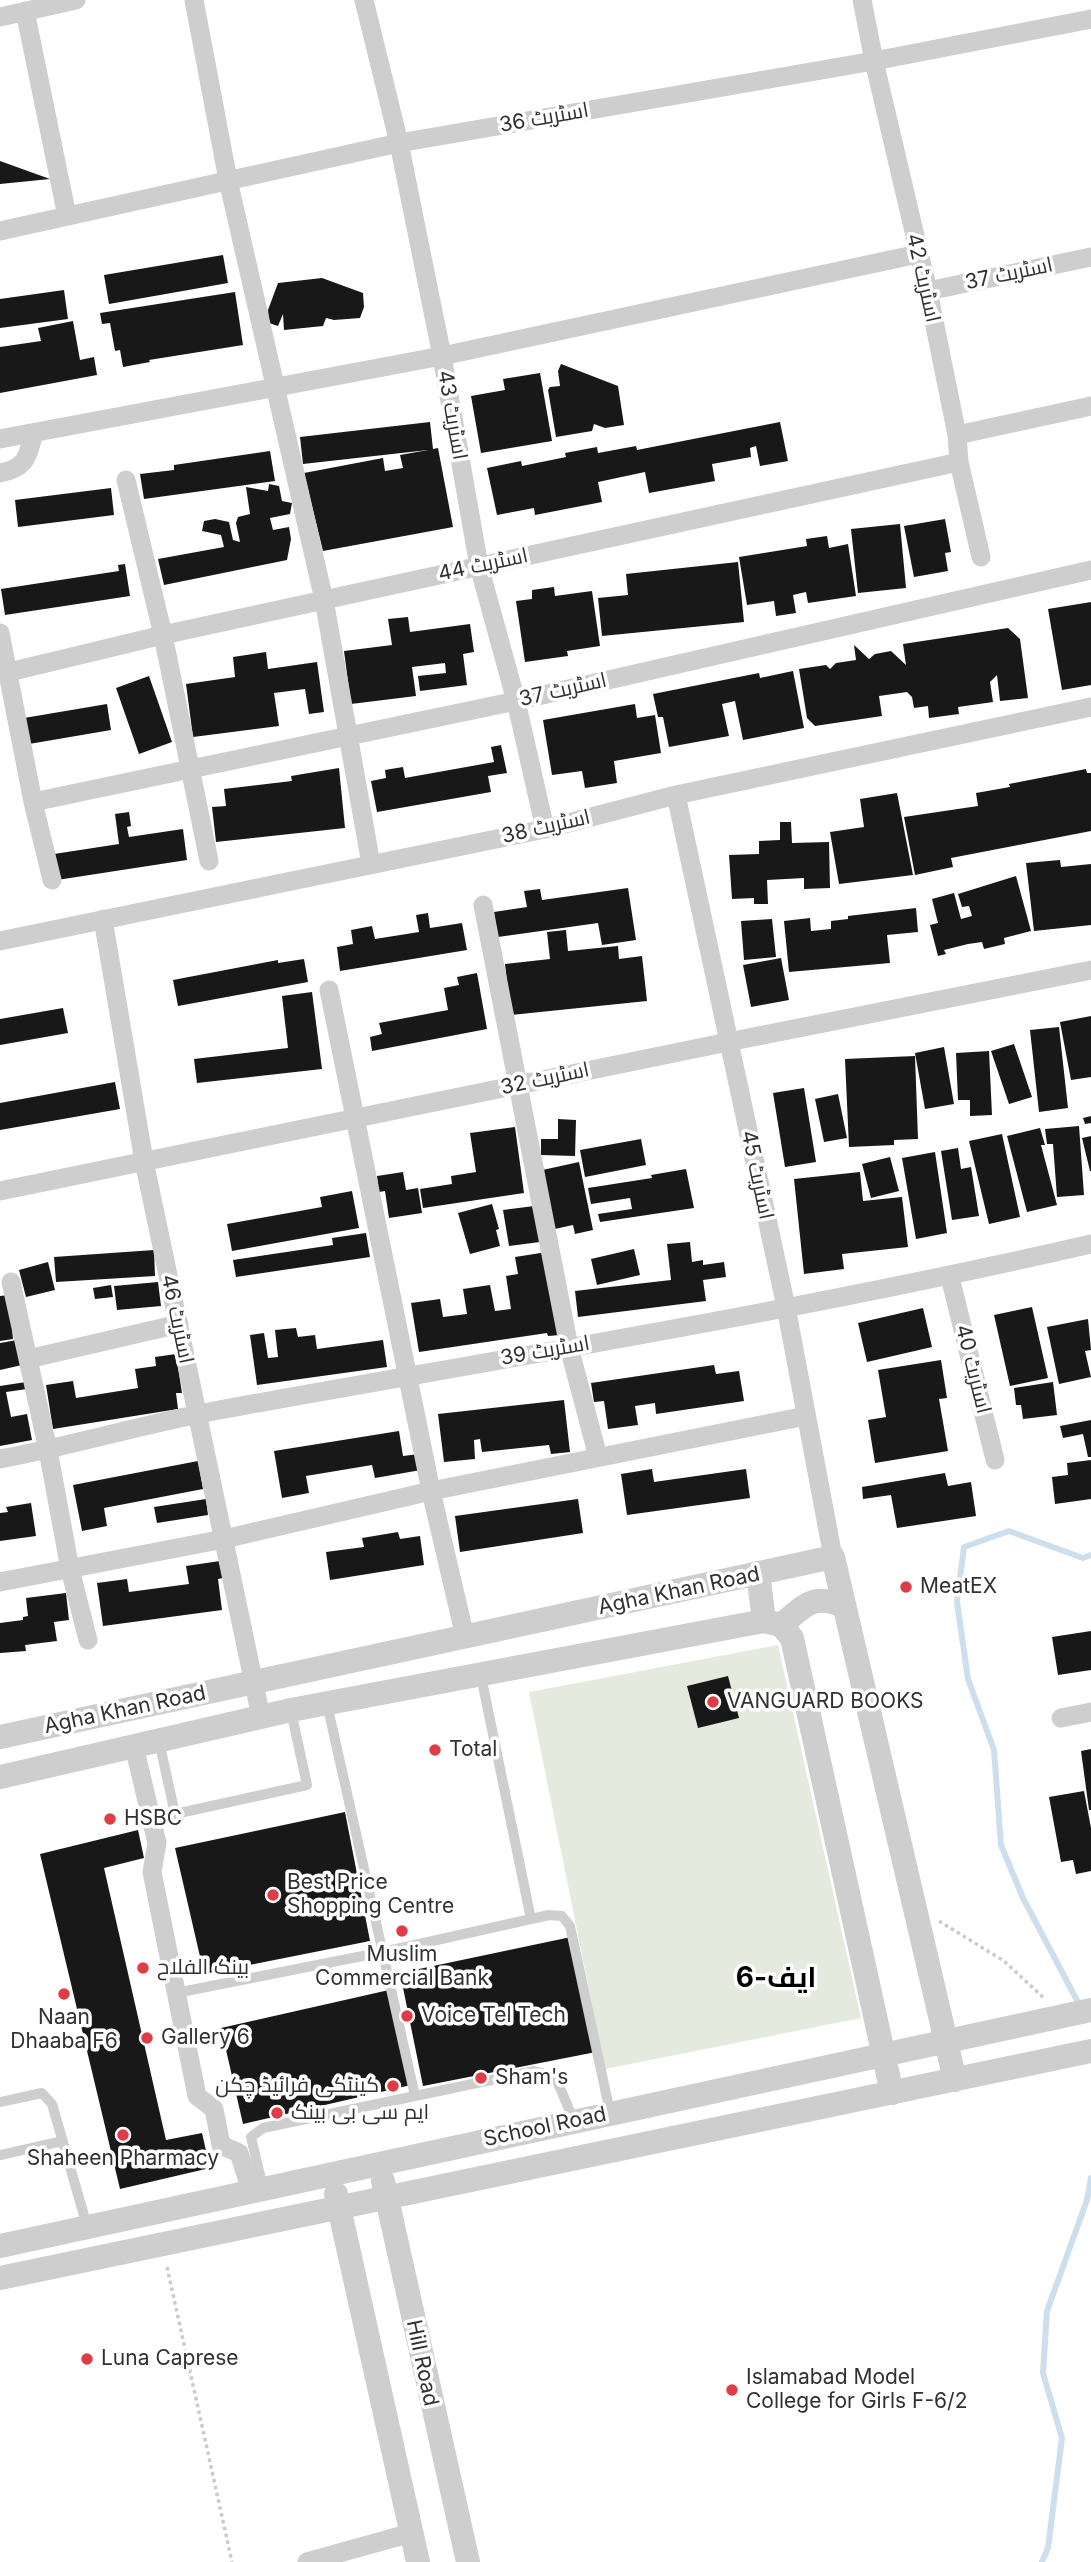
<!DOCTYPE html>
<meta charset="utf-8">
<style>
body{margin:0}
canvas{display:block;background:#fff}
</style>
<canvas width="1091" height="2562"></canvas>
<script>
const ctx = document.querySelector('canvas').getContext('2d');
ctx.lineJoin = 'round';
function paint(path, color) { ctx.fillStyle = color; ctx.fill(path, 'evenodd'); }
function trace(path, color, width, dash) { ctx.strokeStyle = color; ctx.lineWidth = width; ctx.lineCap = dash ? 'butt' : 'round'; ctx.setLineDash(dash || []); ctx.stroke(path); }
function drawText(font, color, halo, rows, align = 'center') {
  ctx.font = font + ' Inter,Cairo,sans-serif'; ctx.lineWidth = 7; ctx.setLineDash([]); ctx.textBaseline = 'middle'; ctx.strokeStyle = halo; ctx.fillStyle = color; for (const [text, x, y, turn = 0] of rows) {
    ctx.save(); ctx.translate(x, y); ctx.rotate((+turn || 0) * Math.PI / 180); ctx.textAlign = isNaN(turn) ? turn : align; if (halo) ctx.strokeText(text, 0, 0); ctx.fillText(text, 0, 0); ctx.restore();
  }
}
paint(new Path2D(`
 M778,1645L861,2018L605,2069L529,1692Z`), '#e4eadd');
trace(new Path2D(`
 M1081,2008L1023,1898L1001,1845L994,1750L968,1679L957,1602L964,1547L1009,1531L1083,1558L1091,1555
 M1042,2562L1048,2548L1062,2438L1043,2373L1047,2311L1087,2200L1091,2178`), '#cddfec', 6);
paint(new Path2D(`
 M0,161L50,179L0,184Z
 M223,255L228,283L109,304L104,275Z
 M322,278L363,293L364,307L360,318L334,320L326,318L323,326L284,330L283,314L278,326L269,323L268,310L278,283Z
 M64,290L68,319L0,328V299Z
 M235,292L243,345L149,360L150,362L123,367L120,350L115,351L110,323L102,324L100,313Z
 M73,321L80,360L94,357L97,375L0,393V347L41,341L38,328Z
 M561,364L618,386L624,425L605,428L594,424L592,431L556,437L548,390L550,387L560,386L558,371Z
 M540,373L552,441L481,453L471,396L505,390L503,379Z
 M430,422L433,449L438,448L453,527L323,551L304,473L383,458L385,471L403,468L400,455L428,450L303,464L300,437Z
 M780,422L788,461L760,466L756,446L750,448L751,457L712,464L715,481L649,493L645,472L598,482L602,502L535,515L534,508L497,515L487,468L521,461L522,466L566,457L565,453L597,447L598,453L636,446L637,450Z
 M270,451L275,481L144,499L140,474L174,470V465Z
 M269,484L279,486L282,501L292,503L290,514L270,518L273,530L289,527L291,539L287,560L164,585L158,559L224,547L221,535L202,531L204,521L215,519L229,522L233,540L240,542L236,523L238,517L250,514L246,487L268,491Z
 M111,488L114,515L18,527L15,500Z
 M945,519L951,552L945,553L948,571L914,577L904,526Z
 M900,524L906,588L858,593L851,529Z
 M827,536L829,548L848,544L856,596L808,603L806,592L793,595L796,613L776,616L774,601L747,605L739,557L807,546L806,539Z
 M738,562L744,622L602,636L598,598L628,595L626,574Z
 M125,564L130,596L5,615L1,589L119,571L118,565Z
 M554,587L555,596L592,591L600,646L567,651L568,656L525,662L516,601L532,599V590Z
 M1091,602V685L1062,690L1048,609Z
 M408,617L410,632L470,624L474,652L463,654L467,685L420,691L418,676L446,673L445,663L412,667L416,696L351,704L344,651L392,645L388,619Z
 M1008,628L1020,639L1028,698L1000,701L997,675L990,682L993,702L958,707L959,714L929,718L928,706L914,708L912,697L907,692L879,696L882,716L815,726L807,718L799,669L826,665L830,669L836,663L856,660L854,645L869,659L875,654L891,651L906,665L903,644Z
 M266,652L268,669L317,662L324,712L309,714L305,689L274,693L279,726L193,737L186,684L235,677L233,657Z
 M793,671L804,728L743,740L735,701L722,704L729,736L669,747L663,717H658L653,694L759,673L760,678Z
 M149,676L172,742L139,754L116,688Z
 M107,704L111,730L29,744L24,718Z
 M635,704L637,718L655,715L661,753L614,761L617,783L585,788L582,771L552,775L543,720Z
 M501,745L507,773L488,776L491,792L377,812L371,781L386,778L385,770L403,767L405,778L494,762L491,747Z
 M339,768L345,828L216,842L212,807L226,806L224,789L292,781L291,776Z
 M1086,769L1087,773H1091V831L951,858L953,867L915,875L904,817L978,806L976,793L1010,787L1009,784Z
 M897,793L913,875L839,884L830,832L864,827L860,799Z
 M129,812L131,826L127,827L129,837L183,829L187,860L57,880L54,854L119,844L115,814Z
 M780,822H791L792,843L829,842L830,888L804,889V878L767,880L768,904H754V898L732,899L729,855L759,854V841L780,840Z
 M1060,860L1061,867L1091,864V925L1034,931L1026,863Z
 M1016,876L1031,931L1004,938L1005,944L984,949L982,942L968,944L944,950L946,954L938,956L930,925L938,923L932,899L954,893L961,919L972,916L969,906L962,907L958,894Z
 M628,888L636,940L602,945L598,923L498,937L494,912L527,907L524,891L540,889L542,900Z
 M916,908L918,932L887,935L890,963L789,972L784,921L810,918L811,931L831,929V921L848,919V916Z
 M428,913L430,928L462,923L467,950L340,971L337,947L353,944L351,930L372,926L375,939L419,932L416,915Z
 M772,919L776,957L744,960L741,921Z
 M566,930L568,951L618,946L619,959L642,956L647,1001L511,1015L505,964L550,959L547,932Z
 M781,958L789,1000L751,1007L743,965Z
 M304,959L308,982L178,1006L173,980L278,960V963Z
 M477,973L487,1029L372,1051L370,1037L382,1034L379,1023L448,1010L444,988L459,985L457,977Z
 M312,992L322,1069L197,1083L194,1059L288,1048L282,996Z
 M63,1008L68,1033L0,1045V1019Z
 M1091,1016V1077L1071,1080L1060,1022Z
 M1059,1027L1068,1108L1039,1112L1030,1030Z
 M1014,1044L1032,1097L1009,1104L991,1051Z
 M944,1047L954,1104L925,1109L915,1053Z
 M989,1051L992,1115L970,1116V1100H958L956,1053Z
 M915,1056L918,1139L894,1140V1145L849,1147L845,1059Z
 M115,1082L120,1109L0,1130V1103Z
 M804,1088L816,1162L785,1167L773,1093Z
 M838,1094L847,1138L824,1142L815,1099Z
 M1091,1116V1123L1085,1124L1083,1118Z
 M558,1119L576,1120L575,1156L541,1155V1139H558Z
 M1079,1126L1084,1195L1057,1197L1053,1144H1047L1045,1129Z
 M515,1127L524,1193L423,1208L420,1189L452,1184L451,1176L476,1172L470,1133Z
 M1040,1128L1045,1145H1041L1057,1205L1027,1212L1007,1136Z
 M1002,1134L1020,1217L989,1224L969,1141Z
 M1091,1136V1171H1090L1082,1138Z
 M641,1139L646,1165L585,1177L580,1150Z
 M958,1148L961,1169L971,1167L979,1216L952,1220L941,1151Z
 M935,1152L947,1233L916,1239L902,1158Z
 M890,1157L899,1191L871,1198L862,1164Z
 M579,1162L593,1230L575,1234L573,1225L550,1230L538,1171Z
 M686,1169L694,1208L600,1222L598,1214L632,1209L630,1198L591,1204L588,1188L652,1178L651,1175Z
 M403,1172L406,1190L418,1188L422,1213L389,1218L385,1191L379,1192L377,1176Z
 M860,1172L863,1201L902,1197L908,1247L842,1254L844,1269L804,1274L794,1179Z
 M352,1191L359,1228L232,1251L227,1224L322,1207L320,1197Z
 M492,1204L499,1229L496,1230L500,1246L470,1254L458,1213Z
 M534,1206L540,1242L509,1246L503,1210Z
 M366,1233L370,1257L236,1277L233,1260L333,1245L332,1238Z
 M690,1242L692,1262L703,1260V1265L724,1262L726,1277L703,1280L706,1301L578,1317L575,1291L671,1280L667,1244Z
 M634,1249L640,1275L597,1285L591,1259Z
 M154,1250L155,1276L56,1282L54,1257Z
 M547,1252L560,1335L548,1336L547,1333L419,1352L411,1303L440,1299L443,1317L467,1314L463,1289L490,1285L495,1311L511,1309L506,1276L518,1274L515,1257Z
 M48,1262L55,1290L26,1297L19,1270Z
 M158,1282L161,1306L117,1310L114,1286Z
 M111,1285L113,1297L95,1299L93,1288Z
 M9,1295L13,1339L0,1341V1296Z
 M1032,1307L1048,1378L1010,1386L994,1315Z
 M923,1308L932,1347L867,1362L858,1323Z
 M1088,1319L1091,1350L1085,1351L1091,1377L1059,1384L1047,1327Z
 M296,1328L298,1337L315,1335L317,1349L383,1340L387,1367L257,1385L250,1335L264,1333L268,1358L278,1357L275,1330Z
 M17,1340L22,1365L0,1370V1343Z
 M176,1354L182,1393H176L178,1409L53,1429L46,1385L73,1381L76,1398L138,1388L135,1369L156,1366L155,1357Z
 M941,1360L947,1398L939,1399L948,1451L875,1463L868,1420L886,1417L878,1370Z
 M714,1365L716,1374L739,1371L744,1401L656,1414L655,1403L635,1406L638,1425L608,1429L604,1401L594,1402L591,1383Z
 M26,1382L27,1389L6,1392L11,1417L27,1414L32,1440L0,1446V1386Z
 M1053,1382L1057,1415L1023,1419L1021,1405H1016L1014,1388Z
 M564,1400L570,1452L551,1454L549,1445L482,1452L480,1439L474,1440L475,1459L444,1462L438,1414Z
 M1091,1420V1457H1088L1083,1434L1063,1438L1060,1426Z
 M399,1431L403,1456L419,1454L421,1470L375,1478L372,1465L306,1476L309,1493L282,1498L274,1451Z
 M1091,1460V1499L1055,1504L1052,1477L1068,1475L1067,1463Z
 M198,1461L203,1489L104,1508L107,1526L82,1531L73,1485Z
 M652,1469L654,1482L746,1469L750,1498L627,1515L621,1474Z
 M945,1473L948,1486L971,1482L976,1516L897,1528L891,1495L863,1499L862,1487Z
 M206,1499L208,1515L157,1523L154,1507Z
 M578,1499L583,1533L460,1552L455,1516Z
 M31,1503L36,1536L0,1541V1513L8,1512L6,1507Z
 M398,1532L400,1539L420,1536L424,1565L330,1580L326,1552L364,1547L362,1538Z
 M220,1561L223,1578L218,1579L222,1610L103,1626L97,1583L127,1579L129,1592L189,1584L186,1566Z
 M66,1593L69,1620L54,1622L57,1641L25,1645L26,1651L0,1653V1623L23,1620V1617L28,1616L26,1598Z
 M1091,1631V1670L1058,1675L1052,1637Z
 M728,1676L739,1718L698,1728L687,1686Z
 M1091,1749V1810H1089L1081,1751Z
 M1084,1791L1091,1828V1871L1076,1874L1073,1860L1061,1862L1049,1797Z
 M345,1812L370,1941L204,1974L175,1848Z
 M138,1830L144,1858L104,1868L166,2140L202,2133L210,2168L120,2189L40,1854Z
 M571,1937L596,2052L423,2086L400,1973Z
 M389,1990L411,2085L243,2124L221,2028Z`), '#181818');
trace(new Path2D(`
 M939,1921L1004,1961L1045,1999
 M167,2267L232,2562`), '#cbcbcb', 3.5, [3.5, 3.5]);
trace(new Path2D(`
 M481,1676L531,1919
 M327,1704L415,2096
 M159,1741L175,1814L307,1785L291,1711
 M176,1993L383,1952L549,1915L562,1916L570,1926L610,2112
 M0,2102L42,2093L52,2104L87,2226
 M0,2155L63,2141
 M263,2188L251,2137L263,2128L534,2071L555,2076L574,2121`), '#cecece', 10);
trace(new Path2D(`
 M194,0L228,180L324,600L371,864
 M364,0L399,143L442,356L479,566L516,701L545,829
 M862,0L874,61L928,291L957,435L959,462L981,557
 M25,11L67,216
 M0,17L76,0
 M0,231L399,143L874,61L1091,19
 M928,291L1091,257
 M957,435L1091,406
 M0,439L442,356L918,254
 M0,473C27,468 27,457 34,433
 M126,480L163,635L209,861
 M0,633L33,802L52,880
 M9,672L163,635L959,462
 M676,795L786,1307L833,1557
 M33,802L516,701L1091,570
 M483,905L569,1347L598,1457
 M103,919L144,1161L261,1717
 M0,941L545,829L676,795L1091,707
 M329,990L431,1491L465,1637
 M0,1191L728,1042L1091,970
 M950,1277L995,1460
 M11,1282L48,1450L70,1569L88,1640
 M28,1359L179,1324
 M0,1459C75,1445 148,1423 224,1409C513,1357 804,1310 1091,1244
 M0,1582L224,1539L431,1491L806,1416
 M1061,1718L1091,1712
 M134,1746L157,1843L152,1872L197,2096L214,2109L221,2145L239,2153L251,2190
 M307,2562L411,2533`), '#cecece', 19);
trace(new Path2D(`
 M758,1573L764,1621
 M781,1625C806,1605 812,1593 844,1606
 M0,1737L833,1557L955,2080
 M0,1777L291,1710L764,1621L781,1625L792,1638L892,2093
 M383,2181L468,2562
 M336,2194L418,2562
 M0,2246L1091,2010
 M0,2278L1091,2051`), '#cecece', 24);
for (const [x, y, r, color] of [
 [906,1587,7,"#de3d47"],
 [713,1702,7,"#de3d47"],
 [435,1750,7,"#de3d47"],
 [110,1819,7,"#de3d47"],
 [273,1895,7,"#de3d47"],
 [402,1931,7,"#de3d47"],
 [143,1968,7,"#de3d47"],
 [64,1994,7,"#de3d47"],
 [407,2016,7,"#de3d47"],
 [147,2038,7,"#de3d47"],
 [481,2078,7,"#de3d47"],
 [393,2086,7,"#de3d47"],
 [277,2113,7,"#de3d47"],
 [123,2135,7,"#de3d47"],
 [87,2359,7,"#de3d47"],
 [732,2390,7,"#de3d47"]
]) { const dot = new Path2D(); dot.arc(x, y, r, 0, 2 * Math.PI); ctx.fillStyle = color; ctx.fill(dot); trace(dot, '#fff', 2.5); }
drawText('21px', '#313131', '#fff', [
 ["اسٹریٹ 36",544,118,-10],
 ["اسٹریٹ 37",1009,274,-12],
 ["اسٹریٹ 42",923,278,77],
 ["اسٹریٹ 43",452,415,80],
 ["اسٹریٹ 44",483,565,-12],
 ["اسٹریٹ 37",563,690,-13],
 ["اسٹریٹ 38",546,827,-13],
 ["اسٹریٹ 32",545,1079,-12],
 ["اسٹریٹ 45",757,1175,78],
 ["اسٹریٹ 46",177,1319,78],
 ["اسٹریٹ 39",545,1351,-10],
 ["اسٹریٹ 40",973,1369,76],
 ["Agha Khan Road",679,1591,-12],
 ["Agha Khan Road",125,1710,-12],
 ["School Road",545,2127,-12],
 ["Hill Road",422,2363,78]
]);
drawText('21px', '#313131', '#fff', [
 ["MeatEX",920,1587],
 ["VANGUARD BOOKS",727,1702],
 ["Total",449,1750],
 ["HSBC",124,1819],
 ["Best Price",287,1883],
 ["Shopping Centre",287,1907],
 ["Muslim",402,1955,"center"],
 ["Commercial Bank",402,1979,"center"],
 ["بینک الفلاح",157,1968],
 ["Voice Tel Tech",421,2016],
 ["Naan",64,2018,"center"],
 ["Dhaaba F6",64,2042,"center"],
 ["Gallery 6",161,2038],
 ["Sham's",495,2078],
 ["کینٹکی فرائیڈ چکن",379,2086,"right"],
 ["ایم سی بی بینک",291,2113],
 ["Shaheen Pharmacy",123,2159,"center"],
 ["Luna Caprese",101,2359],
 ["Islamabad Model",746,2378],
 ["College for Girls F-6/2",746,2402]
], 'left');
drawText('bold 28px', '#000', '#fff', [
 ["ایف-6",776,1979]
]);
</script>
